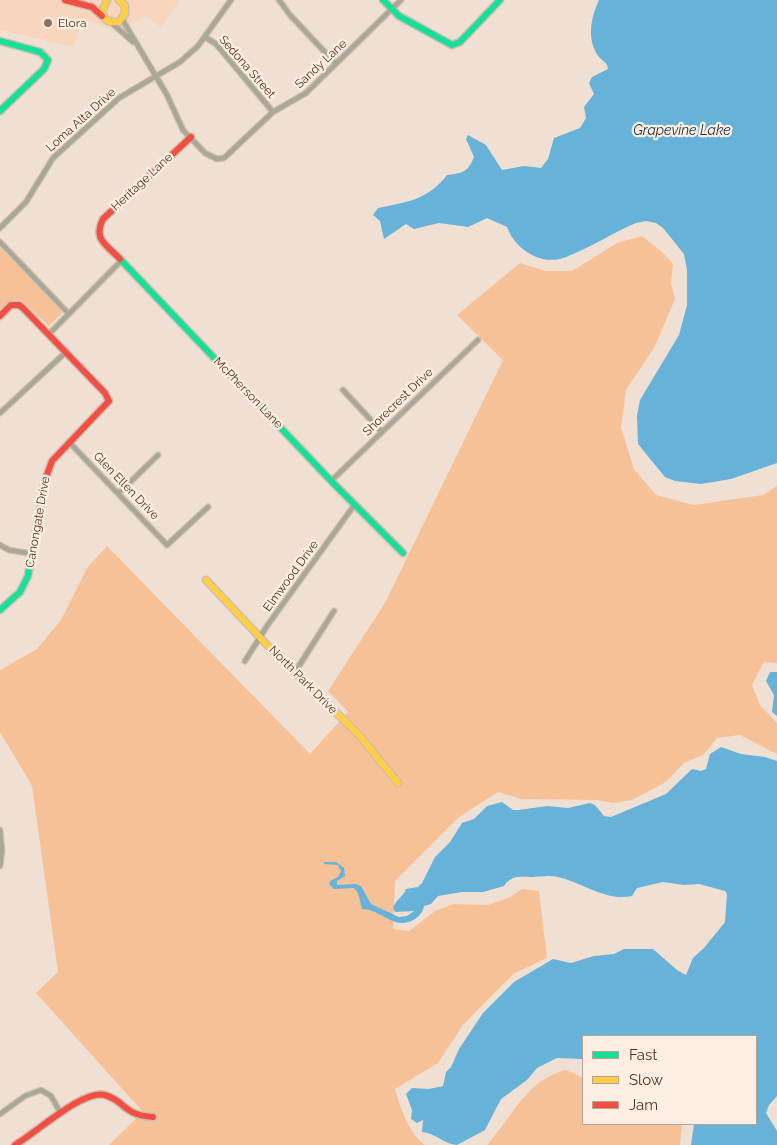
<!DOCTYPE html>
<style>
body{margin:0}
#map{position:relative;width:777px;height:1145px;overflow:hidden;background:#f0e0d4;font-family:Raleway,sans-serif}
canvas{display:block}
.legend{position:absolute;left:582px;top:1035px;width:175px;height:90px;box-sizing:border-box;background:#fdeee4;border:1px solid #b8a394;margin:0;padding:6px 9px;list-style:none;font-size:15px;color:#50331d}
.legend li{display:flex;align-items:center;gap:10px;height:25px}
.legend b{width:25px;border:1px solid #b8a394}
</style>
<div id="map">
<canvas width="777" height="1145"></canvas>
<ul class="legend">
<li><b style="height:6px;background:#16e098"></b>Fast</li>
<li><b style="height:6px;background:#ffcf43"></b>Slow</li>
<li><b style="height:6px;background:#f24e42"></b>Jam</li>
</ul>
</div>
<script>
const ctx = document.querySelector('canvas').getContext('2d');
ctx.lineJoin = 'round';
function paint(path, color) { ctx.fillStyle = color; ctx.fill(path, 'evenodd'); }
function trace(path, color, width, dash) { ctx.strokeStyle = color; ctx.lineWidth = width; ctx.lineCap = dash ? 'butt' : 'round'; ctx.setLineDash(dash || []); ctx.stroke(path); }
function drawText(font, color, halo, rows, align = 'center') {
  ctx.font = font + ' Raleway,sans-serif'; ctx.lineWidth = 4.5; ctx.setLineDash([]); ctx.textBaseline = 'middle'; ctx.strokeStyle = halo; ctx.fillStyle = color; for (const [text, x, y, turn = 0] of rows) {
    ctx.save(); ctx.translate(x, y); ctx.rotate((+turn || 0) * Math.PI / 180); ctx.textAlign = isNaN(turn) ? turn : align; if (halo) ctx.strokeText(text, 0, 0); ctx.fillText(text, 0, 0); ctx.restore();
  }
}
paint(new Path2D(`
 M0,0H181L161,27L145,16L119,32L82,19L74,47L0,30Z`), '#f7d6bd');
paint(new Path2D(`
 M642,236L662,252L673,264L671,284L675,299L654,348L626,390L621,427L634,469L656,495L694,505L763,495L777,486V663L764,662L752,685L760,705L777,723V754L740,735L717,738L703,755L684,763L666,782L632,800L613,803L597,800L521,799L498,792L459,817L395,881L393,929L409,931L435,911L454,904L488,905L510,897L522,889L539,891L547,958L513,974L463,1025L438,1063L395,1089C400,1107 409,1133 425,1145H109L143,1112L36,993L58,972L32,786L0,732V670L37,649L61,620L87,568L107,546L310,754L348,712L328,691L385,603L503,360L457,315L520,263L546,271H572L617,243Z
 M0,247L59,308L62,313L49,326L21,300H13L0,312Z
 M566,1070L583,1078V1124H682L680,1145H487C512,1117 527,1079 566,1070Z`), '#f7c198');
paint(new Path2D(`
 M599,0H777V463L731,479L701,484L675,481L665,477L638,444L637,416L640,400L679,335L687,305V270L684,254L663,228L656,223L646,221L636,223C612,233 590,248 566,257C541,267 515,249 507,227L487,218L468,227L439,223L414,229L406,224L384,239L380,221L373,215L378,208C407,202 428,200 447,175C463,173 468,172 474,157L466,139L468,135L486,145L502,170L524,166L541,168L548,159L554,138L580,128L586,118L584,107L594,94L589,83L592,77L608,69C607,61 603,62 599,57C586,40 591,17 599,0Z
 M770,672H777V716L772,712L774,695L766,681Z
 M721,747L741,754L765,757L777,761V1096L769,1105L766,1113L777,1131V1145H691L694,1124H756V1036H583V1059L557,1058L537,1068L527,1080L501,1099L485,1130L457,1145C444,1144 435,1133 422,1132L423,1120L417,1123L411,1119L412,1110L406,1094L412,1088L429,1089L443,1086L446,1072L451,1067L459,1049L483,1013L514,982L553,959L571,963L594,956L614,954L624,949H653L677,970L686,975L693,958L704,948L725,922L727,894L725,891L699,884L684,885L663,882L637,888L632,896C607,902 581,882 558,877C549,875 540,877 531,877C518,877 512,875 504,886L483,892H462L438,896L431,904L424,906C423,912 420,915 415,919C394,932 382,909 362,909L358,893L354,888L334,889L329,884L330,881L338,877L341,871L338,865L324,864V862H336L344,868L345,876L337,881V885L355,884L361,886L371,904L399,917L407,916L414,911L395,912L393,908C396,899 404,896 406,889L418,887L422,883L435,857L450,842L462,823L474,819L487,806L502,802L513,810H519L547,806L568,808L590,803L595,805L604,816L611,817L666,794L692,769L701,771L706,769L710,754Z`), '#66b2d8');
const street = new Path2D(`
 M279,0L290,15L336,64
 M122,19L167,95L183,130L205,153L217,159L224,158L273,112L306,93L401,0
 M112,23L133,42
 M205,37L216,44L273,112
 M0,228L26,202L53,158L119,98L180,62L198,46L231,0
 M0,242L69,314
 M49,334L121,261
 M343,390L382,432
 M0,413L66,352
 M69,442L167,545L208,507
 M332,480L478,340
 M119,493L158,455
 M0,545L9,550L33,554
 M245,661L267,626L355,504
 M295,672L334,611
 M0,830L2,851L0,866
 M0,1114L25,1096L41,1090L51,1096L60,1112`);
const fast = new Path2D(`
 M383,0L399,16L452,45L460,42L500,0
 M0,41L40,52L48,60L44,69L0,111
 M120,259L336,486L403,553
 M0,610L20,592L28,576L45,480`);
const slow = new Path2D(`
 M107,0L102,12C104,21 111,23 119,22L125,14V6L119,0
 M206,580L269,647L359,735L398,783`);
const jam = new Path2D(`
 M65,0L92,7L102,16
 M120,259C106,244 93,240 103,219L191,137
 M0,316L11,305H19L23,308L105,393L109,401L52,461L45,480
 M15,1145C36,1133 83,1089 105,1095C126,1101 122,1115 153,1117`);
trace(street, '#cebeb2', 7);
trace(fast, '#cebeb2', 9);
trace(slow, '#cebeb2', 9);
trace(jam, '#cebeb2', 9);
trace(street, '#a9a796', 4.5);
trace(fast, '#16e098', 6);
trace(slow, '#ffcf43', 6);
trace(jam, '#f24e42', 6);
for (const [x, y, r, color] of [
 [48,23,5,"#88705d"]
]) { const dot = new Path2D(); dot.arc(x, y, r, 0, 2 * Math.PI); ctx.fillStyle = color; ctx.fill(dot); trace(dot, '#fdeee4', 2); }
drawText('12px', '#50331d', '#fdeee4', [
 ["Elora",58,23]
], 'left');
drawText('12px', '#50331d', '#fdeee4', [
 ["Sandy Lane",321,64,-43],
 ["Sedona Street",247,67,49],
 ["Loma Alta Drive",81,120,-42],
 ["Heritage Lane",142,182,-43],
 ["McPherson Lane",248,393,46],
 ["Shorecrest Drive",398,402,-44],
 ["Glen Ellen Drive",126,486,46],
 ["Canongate Drive",38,522,-80],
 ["Elmwood Drive",291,576,-54],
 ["North Park Drive",303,680,45]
]);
drawText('italic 14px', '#182f3d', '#fdeee4', [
 ["Grapevine Lake",682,131]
]);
</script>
